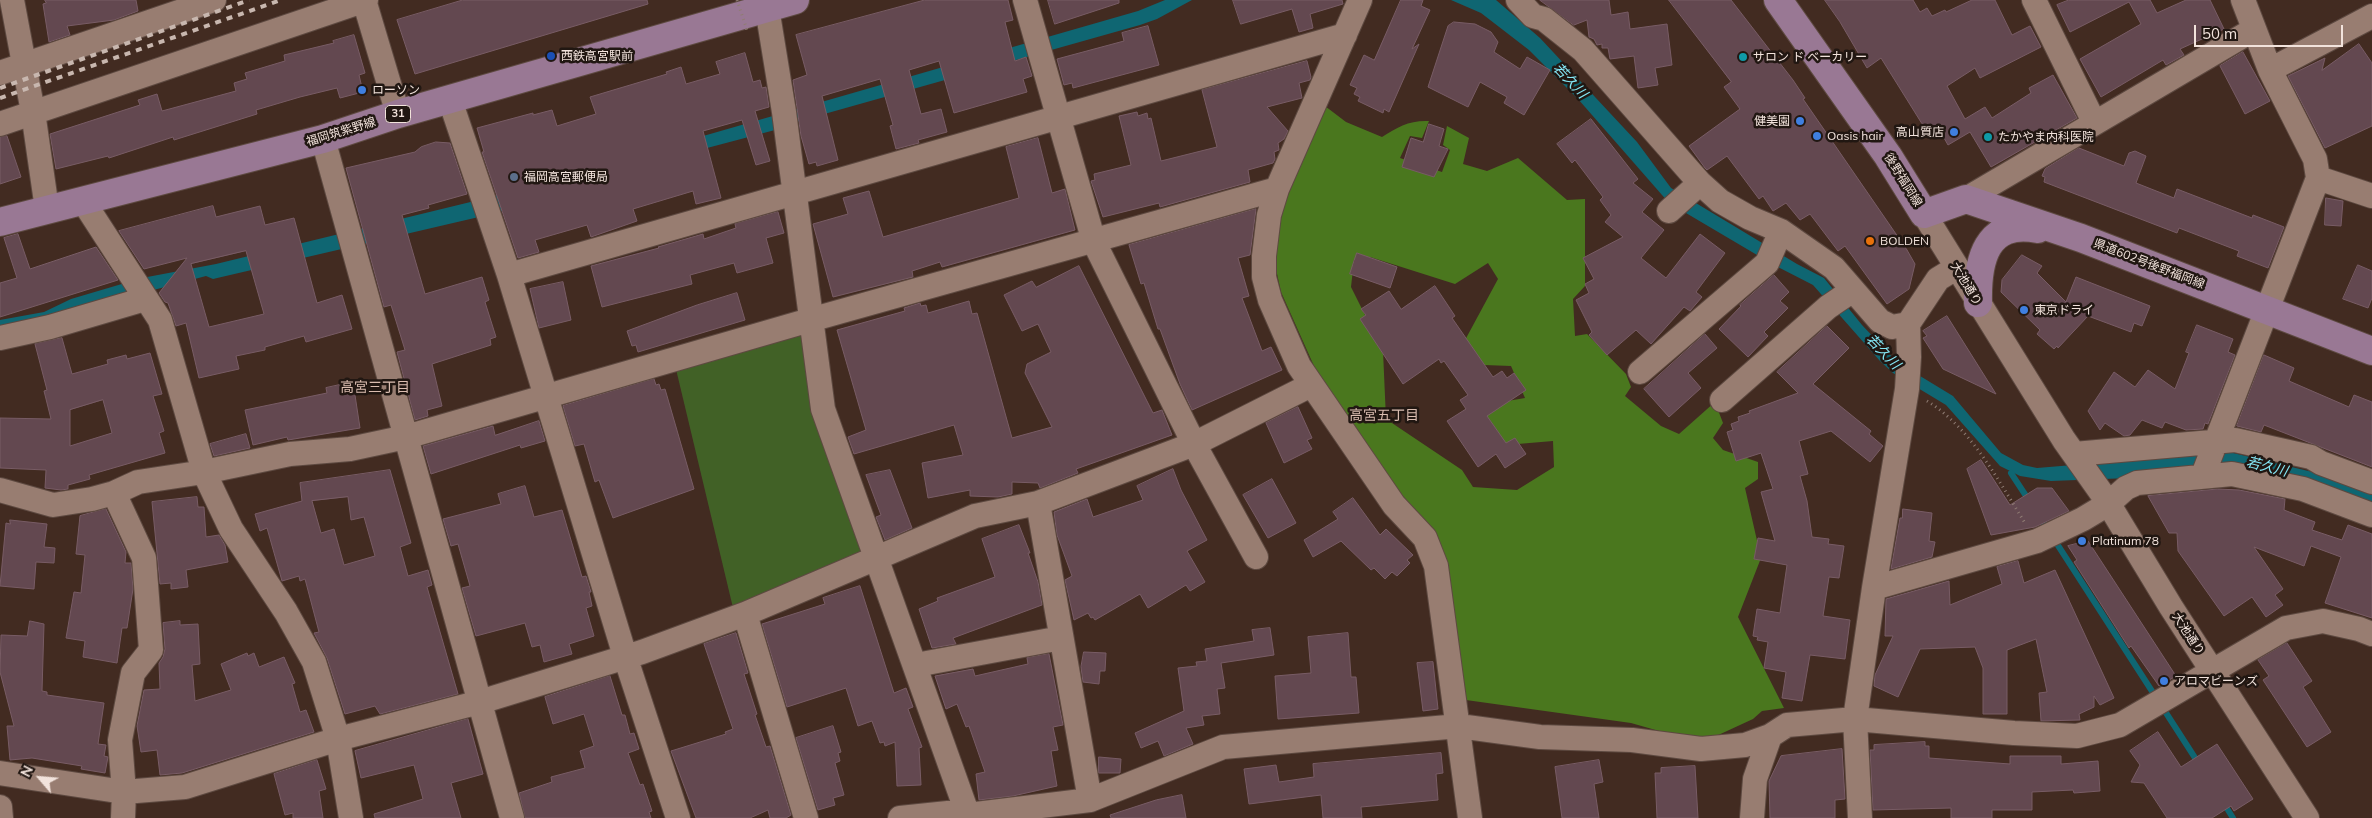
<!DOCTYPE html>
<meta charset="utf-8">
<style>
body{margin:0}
#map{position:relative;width:2372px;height:818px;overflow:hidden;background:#422b21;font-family:Mulish,sans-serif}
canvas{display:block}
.north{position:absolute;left:15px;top:753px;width:50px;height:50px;-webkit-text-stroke:4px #211712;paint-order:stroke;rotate:297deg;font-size:14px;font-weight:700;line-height:20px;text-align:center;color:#f2e3dc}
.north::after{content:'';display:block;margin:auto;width:18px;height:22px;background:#f2e3dc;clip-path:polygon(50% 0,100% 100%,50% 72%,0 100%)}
.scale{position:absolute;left:2194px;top:25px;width:149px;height:22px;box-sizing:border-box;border:2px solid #f2e3dc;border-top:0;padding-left:6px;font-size:15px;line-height:18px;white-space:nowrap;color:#f2e3dc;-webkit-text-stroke:4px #211712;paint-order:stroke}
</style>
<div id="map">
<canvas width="2372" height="818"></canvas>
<div class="north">N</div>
<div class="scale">50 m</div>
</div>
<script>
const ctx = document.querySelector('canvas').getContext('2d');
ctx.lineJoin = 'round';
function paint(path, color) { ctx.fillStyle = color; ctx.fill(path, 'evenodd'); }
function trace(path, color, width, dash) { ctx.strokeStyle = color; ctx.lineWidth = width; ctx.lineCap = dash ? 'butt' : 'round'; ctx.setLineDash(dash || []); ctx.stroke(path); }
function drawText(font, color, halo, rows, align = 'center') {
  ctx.font = font + ' Mulish,"Noto Sans JP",sans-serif'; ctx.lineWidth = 5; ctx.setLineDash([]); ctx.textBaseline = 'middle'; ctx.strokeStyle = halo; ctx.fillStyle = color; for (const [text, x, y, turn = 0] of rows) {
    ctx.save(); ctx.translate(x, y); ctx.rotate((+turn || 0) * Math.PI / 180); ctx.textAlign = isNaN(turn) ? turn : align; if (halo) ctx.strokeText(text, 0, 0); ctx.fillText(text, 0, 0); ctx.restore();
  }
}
paint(new Path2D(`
 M804,328L870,556L734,612L675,365Z`), '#416126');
paint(new Path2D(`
 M1321,103L1346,122L1382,137C1397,127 1410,120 1429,121L1422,138L1410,136L1400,158L1442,172L1450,150L1443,145L1447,126L1469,138L1463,164L1487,171L1518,158L1567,200L1585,199V286L1573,299L1575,336L1587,334L1626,374L1631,387L1625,396L1661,426L1679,434L1715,402L1723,423L1713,438L1723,450L1758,462V479L1745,488L1761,558L1738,617L1784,708L1762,711L1753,719L1701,743L1631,723L1466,700L1442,563L1398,501L1318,375L1281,292L1272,251L1282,192ZM1370,257L1455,284L1488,263L1498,279L1464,342L1484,365L1511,366L1525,398L1478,406L1506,445L1553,441L1554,467L1517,490L1473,487L1462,470L1386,419L1383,351L1351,287L1354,260Z`), '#4a771e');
paint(new Path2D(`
 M1165,0H1192L1157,19L1140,25L796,122L775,130L643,165L496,213L213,279L206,276L0,331V320L44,312L71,299L142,278L216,264L491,197L1138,11Z
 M1451,0H1496L1540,38L1637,142L1671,188L1797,264L1824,278L1862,325L1897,362L1953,396L2001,453L2023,465L2037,468L2229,452L2325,475L2372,491V508L2304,483L2130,478L2051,481L2020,476L2000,466L1946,405L1893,373L1880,361L1813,285L1774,265L1669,203L1578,99L1529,50L1481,13Z`), '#0f6672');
trace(new Path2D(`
 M2011,473L2030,502
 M2039,516L2199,764
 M2223,802L2233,818`), '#0f6672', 6);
const building = new Path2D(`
 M45,0H136L138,11L114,20L67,26L70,35L49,42L43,4L46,3Z
 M463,0H647L648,4L415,74L397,20Z
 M925,0H1008L1013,20L1005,22L1015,61L1026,57L1032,76L1023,79L1027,92L954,113L939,61L909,70L921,114L941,109L947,132L918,140L919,143L896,149L890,126L893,125L880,79L822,96L838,160L817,166L816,162L809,164L801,136L793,80L807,75L796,35Z
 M1048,0H1119V3L1055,24Z
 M1233,0H1342L1343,4L1310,14L1313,28L1299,32L1292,9L1241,24Z
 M1401,0H1423L1421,6L1430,10L1412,49L1419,44L1389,112L1384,109L1383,113L1358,101L1360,97L1354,94L1357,88L1350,85L1364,55L1374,60Z
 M1540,0H1609L1611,15L1628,12L1630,29L1667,24L1672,65L1655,68L1658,85L1638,88L1634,56L1610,59L1608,48H1602V44L1597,45L1594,39L1589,37L1587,20L1574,25Z
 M1669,0H1731L1793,80L1805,98L1803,99L1907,250L1915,264L1909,289L1887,304L1845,246L1838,251L1810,214L1800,220L1786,203L1773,211L1763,196L1759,199L1727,156L1707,170L1705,168L1689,146L1740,109L1724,87L1731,82Z
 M1825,0H1913L1920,12L1927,8L1932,16L1945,10L1946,12L1972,0H1995L2012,35L2030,26L2041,47L1980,78L1975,68L1947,86L1965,119L1985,107L1992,118L2031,93L2029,88L2053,75L2077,118L1991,167L1970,132L1948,145L1939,129L1929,135L1881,58L1867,68L1840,22Z
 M2069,0H2150L2157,13L2186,0H2210L2224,29L2180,49L2184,55L2166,65L2163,60L2101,97L2080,59L2141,24L2129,2L2070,32L2057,5Z
 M1454,22L1475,24L1491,32L1498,42L1494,52L1520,69L1527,57L1550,70L1524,115L1504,103L1507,97L1480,82L1468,107L1428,87L1448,26Z
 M1148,26L1159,65L1073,88L1072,83L1064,85L1057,59L1124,41L1122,33Z
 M354,35L365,73L359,75L363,92L340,98L337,88L300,97L256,110L257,114L174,140L173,137L109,158L108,156L56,169L50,134L140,105L138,100L157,94L162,111L236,91L234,83L247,79L245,73L285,61L284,55L334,43L333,41Z
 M2359,44L2372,63V126L2325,148L2288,76L2325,58L2322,70Z
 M2243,52L2270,101L2245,114L2220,66Z
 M745,53L753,82L760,80L762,88L766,87L769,107L755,111L770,161L756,165L742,120L703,131L721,198L696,204L693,191L633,209L637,221L591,237L587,225L535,240L539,252L518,258L482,152H484L477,128L533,113V115L552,110L557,126L596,114L590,97L667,74L666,72L681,67L686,84L720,74L716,62Z
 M1307,61L1311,77L1310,80L1299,83L1302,98L1267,107L1288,131L1284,139L1278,143L1279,150L1274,152L1275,159L1273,163L1248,170L1250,182L1160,207L1159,203L1103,217L1091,181L1095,180L1094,174L1131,165L1119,116L1137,112L1138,116L1147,113L1148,119L1151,118L1161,161L1217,147L1202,90Z
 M1591,119L1638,179L1633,183L1653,199L1642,212L1664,230L1641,258L1666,278L1700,234L1725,253L1696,292L1702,297L1690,311L1684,307L1651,344L1636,330L1607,355L1589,335L1592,332L1576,300L1589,293L1585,284L1594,279L1583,258L1623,237L1605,222L1611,215L1600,200L1603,197L1575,160L1572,163L1557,144Z
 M1429,124L1444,129L1439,146L1448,149L1434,177L1402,167L1411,138L1423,142Z
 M7,136L21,177L0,184V137Z
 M1038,138L1052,193L1065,189L1075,230L942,267L940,262L912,271L913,277L833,297L813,224L848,214L843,198L869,191L883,237L1019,198L1006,147Z
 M436,142L450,143L467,194L428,205L429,208L402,215L425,294L482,277L489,300L485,302L496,337L490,339L491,345L432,364L442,406L427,410L428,416L415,420L397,352L405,350L391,305L384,307L346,168L415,152L421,147Z
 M2079,148L2124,166L2129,153L2135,151L2146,156L2136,183L2174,198L2177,189L2252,218L2253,215L2284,227L2268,268L2237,256L2239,251L2179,228L2177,233L2044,182L2045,177L2042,176L2045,169Z
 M2326,198L2343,201L2341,226L2325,225Z
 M213,206L216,217L260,206L265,225L294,218L317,303L342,295L352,329L306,342L304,336L265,347V350L236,356L239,369L199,378L186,323L176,326L168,303L165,302L159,293L187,258L144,269L119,231ZM246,251L264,314L209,327L191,264Z
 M1256,209L1250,255L1238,258L1249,296L1242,298L1262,351L1271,347L1282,370L1192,410L1180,384L1160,329H1158L1144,283L1141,284L1129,245Z
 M778,212L784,233L766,238L773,263L737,273L734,263L690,275L692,284L602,307L591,266L659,248L658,247L703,234L704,239L736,228L735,224Z
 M18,234L30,269L96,247L118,280L0,317V283L17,278L4,238Z
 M1357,253L1397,267L1390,288L1350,274Z
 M2022,255L2042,266L2037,273L2066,302L2076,277L2150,306L2142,326L2134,323L2131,332L2088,316L2058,348L2057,346L2054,349L2037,334L2040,330L2001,292L2002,280Z
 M2358,265L2372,271V298L2368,308L2343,299Z
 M1079,266L1153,413L1162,410L1172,435L1076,469L1078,473L1040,488L1038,483L1012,482V494L998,497L970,496V490L928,498L922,463L963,455L954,425L854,454L848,437L866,430L837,330L905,311L904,308L920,303L921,306L926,305L928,313L969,301L972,314L977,313L1012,438L1052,427L1025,373L1027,364L1051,352L1038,324L1022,331L1004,295L1032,281L1036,287Z
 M1774,275L1789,292L1780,301L1788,308L1764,332L1768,336L1748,357L1719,329L1741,306L1740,305Z
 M563,282L571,320L539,328L530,289Z
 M1435,286L1455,316L1452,318L1493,377L1502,371L1507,378L1514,373L1526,390L1487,416L1506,443L1515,438L1526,454L1505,468L1496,454L1478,467L1447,421L1466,409L1460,400L1468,395L1444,361L1441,363L1439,359L1403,384L1360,319L1366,315L1361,309L1389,291L1401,309Z
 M737,293L745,320L638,352L636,345L632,346L627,331L697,305Z
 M1947,316L1996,394L1943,369L1923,338L1927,336L1923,331Z
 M2197,325L2233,339L2228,352L2235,355L2208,424L2205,423L2203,429L2186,430L2165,422L2162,428L2142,420L2130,435L2124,436L2105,423L2100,430L2088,411L2114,372L2135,387L2148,370L2175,389L2189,353L2186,352Z
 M1827,326L1849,348L1813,384L1871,431L1869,434L1883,446L1870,462L1831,431L1799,441L1808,474L1800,476L1807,501L1812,537L1829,539L1828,544L1844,546L1839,578L1829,577L1823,616L1850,620L1845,659L1810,655L1802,701L1782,698L1786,672L1764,668L1768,642L1757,640L1758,637L1753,636L1757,609L1780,613L1787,565L1754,559L1758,538L1775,541L1761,492L1773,489L1761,453L1736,461L1727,432L1733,430L1731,424L1739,421L1738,417L1750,413L1749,411L1798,393L1777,372Z
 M1705,334L1717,348L1688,373L1701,388L1669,417L1644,389Z
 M62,338L72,374L108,364L107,360L126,355L127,359L150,353L162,394L153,396L164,431L159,433L165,453L89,475L90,479L68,485V489L61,490L45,488L46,470L0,468V418L51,419L44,391L47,390L35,344ZM103,400L112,433L70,446V410Z
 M2264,355L2294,368L2289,381L2349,407L2354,395L2372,402V467L2264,425L2261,432L2237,426Z
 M654,379L656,385L659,384L661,390L665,389L694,489L613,518L599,480L595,482L584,444L575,446L563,406Z
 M353,382L360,428L288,440L287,437L253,445L245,410L327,393L326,388Z
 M1298,407L1312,438L1307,440L1312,449L1284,463L1266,423Z
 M539,421L545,441L521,448L520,445L431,474L423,446L493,426L495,435Z
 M246,434L250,448L214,456L210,444Z
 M1981,460L2010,505L2037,488H2052L2069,511L2035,527L1991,535L1967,469Z
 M1173,469L1181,490L1207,540L1187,551L1205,582L1190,591L1186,585L1148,608L1140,594L1095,620L1093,617L1091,618L1088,613L1074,620L1065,580L1072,576L1057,535L1054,512L1087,499L1093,517L1143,500L1137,486Z
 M390,470L411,543L400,547L408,576L428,570L432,585L427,587L458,694L380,714L375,706L345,714L327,658L314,633L319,632L305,579L300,581L299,576L282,581L267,528L260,531L255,514L302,501L300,483ZM348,497L351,520L364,517L375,556L344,565L334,529L321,533L312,501Z
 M890,470L912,528L885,540L876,517L881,515L866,475Z
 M1272,479L1296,523L1268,538L1243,495Z
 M525,486L534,517L562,510L582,577L586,576L591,592H589L592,606L586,608L594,636L569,644L572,654L544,662L540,645L532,647L525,623L476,636L462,588L470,586L458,544L451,546L443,519L501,504L498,494Z
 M2218,489L2239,490L2285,499L2284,510L2315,522L2312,530L2342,540L2348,525L2372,534V618L2325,603L2341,557L2311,546L2304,566L2254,547L2283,589L2275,595L2283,605L2266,617L2252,597L2224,616L2178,551L2177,533H2169L2148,496Z
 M197,497L198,507H204L206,537L219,535L225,545L228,562L186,570L188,587L171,589V583L160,584L152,502Z
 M1353,498L1380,535L1386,529L1413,555L1407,560L1410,563L1397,576L1392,572L1385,579L1374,568L1371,570L1341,541L1313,557L1304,540L1338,519L1333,512Z
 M106,509L126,552L125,563H131L133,589L127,628H122L117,663L83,657L85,641L66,638L74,592L81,593L85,555L76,554L80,516Z
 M1903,509L1932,513L1929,541L1935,542L1932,557L1891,569L1900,518H1902Z
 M10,520L47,524L44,547L55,548L54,563L36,562L34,589L0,586L6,523L10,524Z
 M1019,525L1030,553H1028L1038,582L1042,605L953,638L956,644L932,648L919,609L938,601L937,598L995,577L982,539Z
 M2088,541L2176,676L2159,686L2131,646L2129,648L2074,562L2077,560L2068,546Z
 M2018,561L2024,583L2055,570L2114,698L2100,705L2094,696V707L2079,714L2080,720L2041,721L2039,693L2047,692L2036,639L2007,650V714H1983V668L1975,647L1920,649L1898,697L1874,686L1875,675L1893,636H1885L1886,599L1949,581L1950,605L2002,584L1997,567Z
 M860,586L894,693L906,688L913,707L908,709L922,747L919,748L921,785L897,786L895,742L885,746L884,742L880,743L872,721L858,726L846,688L787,707L762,624L825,604L823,598Z
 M30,621L44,624L42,691L47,692V695L104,703L98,744L106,745L104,756L108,757L105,773L81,769L82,766L32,758L10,760L7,726H14L0,672L1,635L27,636Z
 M180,621V625L198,624L200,664L192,665L195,701L231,690L221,664L247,653L248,656L254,653L259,667L284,657L295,683L292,684L300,712L306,710L314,732L182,773L160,775L157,750L141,752L137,726L144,690L160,689L159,663L163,657L165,649L163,623Z
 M1270,628L1274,655L1221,663L1225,688L1217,689L1220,714L1202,716L1204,725L1186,728L1193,744L1164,756L1158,741L1141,748L1135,733L1184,711L1178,668L1197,666L1196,662L1207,661L1205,649L1254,641L1252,630Z
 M736,633L748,673L744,674L757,714L755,715L766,747L770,746L791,815L786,818H770L768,810L750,818H696L671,751L726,734L725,732L733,729L704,644Z
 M1348,633L1351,677H1356L1359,713L1278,719L1275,676L1311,673L1308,637Z
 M2287,643L2312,681L2303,687L2331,732L2307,747L2263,680L2269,676L2258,660Z
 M1084,652L1106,653L1105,671H1100L1099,684L1083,682L1081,667Z
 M1049,654L1063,725L1053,727L1058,750L1051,751L1057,786L1013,796L979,800L976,774L985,772L969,726L966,727L957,704L946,709L935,676L973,669L975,676L1028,664L1027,658Z
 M1433,662L1438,709L1423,711L1417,663Z
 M610,676L622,715H625L630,734L634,733L639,749L628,753L640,785L643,784L652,811L649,812L651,818H525L519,793L552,782L551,777L585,768L580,751L594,746L584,714L553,724L545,697Z
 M468,719L483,774L451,783L461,818H375L374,814L423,799L414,765L361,778L355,751Z
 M833,726L841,752L838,753L840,761L835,763L844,795L833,798L835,805L818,810L796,738Z
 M2158,732L2181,767L2217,744L2253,799L2234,811L2231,806L2212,818H2167L2144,783L2131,782L2140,765L2130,751Z
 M1925,742V746H1929V758L2010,764V756H2061V764L2098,761L2100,791L2074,793L2073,790L2032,792V810H1992V818H1951V808L1873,810L1870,750H1874V745Z
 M1842,749L1845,799L1835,800V818H1770L1769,781L1781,756Z
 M1441,753L1443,773L1436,774L1438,800L1361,807L1362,818H1323L1321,795L1249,804L1244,769L1276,765L1279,782L1314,777L1313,764Z
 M1099,757L1121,759L1120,773H1099Z
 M317,760L326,789L319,791L323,818H293V813L285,815L274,774Z
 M1599,760L1603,782L1594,784L1599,818H1562L1555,767Z
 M1695,766L1698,818H1657L1655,773H1661V768Z
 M1182,795L1186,818H1111L1110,815L1156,800Z`);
paint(building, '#634850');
trace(building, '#785c65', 1);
const minor = new Path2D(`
 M12,0L33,112L47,209
 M364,0L398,114
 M1025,0L1094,242L1194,444L1256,557
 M1360,0L1277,189L1269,215L1264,256V277L1270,300L1299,366L1394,505L1425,538L1436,566L1470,818
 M1518,0L1533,16L1544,19L1583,50L1700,183L1720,201L1750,218L1781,231L1834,268L1880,321L1892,327L1908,324
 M2034,0L2094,122
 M767,8L784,112L823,409L969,818
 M2270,70L2372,16
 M0,73L214,0
 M450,100L509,275L625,656L678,818
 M0,124L366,0
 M323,139L512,818
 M2318,178L2372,196
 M1966,199L2253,30
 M83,201L160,320L204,472L231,529L286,612L314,662L338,739L351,818
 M1669,211L1700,183
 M1924,214L2064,440L2105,498L2171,607L2307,818
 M509,275L1345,35
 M0,338L50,327L145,299
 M1640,372L1767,263L1781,231
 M1722,400L1828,307L1853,290
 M2074,454L2235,440L2311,457L2321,463L2372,482
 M2203,475L2318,178L2315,159L2270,70L2243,0
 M0,490L53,505L92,499L114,493L138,482L204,472L290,454L350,449L406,437L810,320L1277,189
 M114,493L144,558L151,650L133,673L120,740L124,792L123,818
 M1038,503L1090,800
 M1874,588L2037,541L2083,519L2108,504L2126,488L2137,483L2232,474L2303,489L2372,515
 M745,614L806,818
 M916,665L1061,638
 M0,773L124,792L185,787L338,739L480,702L642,652L745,614L975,516L1038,503L1194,444L1311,385
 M0,807L1,818
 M900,818L948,813L968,815L1090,800L1223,747L1459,726L1540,737L1632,740L1701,749L1745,745L1770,736L1787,725L1855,719L2014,733L2077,736L2120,725L2286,628L2323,621L2359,629L2372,634
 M1752,818L1755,779L1770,736
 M1860,818L1855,719L1874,588L1907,389L1909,357L1908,324L1938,279L1956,268`);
const major = new Path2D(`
 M1778,0L1888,156L1924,214L1966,199L2081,238L2372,351
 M0,222L323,139L398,114L795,0
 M1978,303C1977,260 1986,219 2038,229`);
trace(minor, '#5d4940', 26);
trace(major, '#5d4940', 30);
trace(new Path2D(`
 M1927,401C1971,428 1998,480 2025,523`), '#907d74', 3, [1, 4]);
trace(minor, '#987d71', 24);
trace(major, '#997894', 28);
trace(new Path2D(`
 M0,88L249,0
 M0,98L281,0`), '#c8b7af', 4, [6, 6]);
trace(new Path2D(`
 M737,0L747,30`), '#907d74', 3, [1, 4]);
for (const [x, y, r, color] of [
 [551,56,5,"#1a4fb4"],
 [1743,57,5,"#0f9aa8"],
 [362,90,5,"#3f7fe0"],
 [1800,121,5,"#3f7fe0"],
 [1954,132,5,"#3f7fe0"],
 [1817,136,5,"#3f7fe0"],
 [1988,137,5,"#0f9aa8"],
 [514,177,5,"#5c6f8a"],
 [1870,241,5,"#e8710a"],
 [2024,310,5,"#3f7fe0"],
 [2082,541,5,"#3f7fe0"],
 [2164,681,5,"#3f7fe0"]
]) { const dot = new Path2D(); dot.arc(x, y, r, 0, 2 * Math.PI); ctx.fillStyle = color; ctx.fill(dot); trace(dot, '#211712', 2); }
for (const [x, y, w] of [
 [398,114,25]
]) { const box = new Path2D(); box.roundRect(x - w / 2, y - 8.5, w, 17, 4); ctx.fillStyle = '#211712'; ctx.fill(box); trace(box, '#f2e3dc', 1); }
drawText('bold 11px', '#f2e3dc', null, [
 ["31",398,114]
]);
drawText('12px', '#f2e3dc', '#211712', [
 ["西鉄高宮駅前",561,56],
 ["サロン ド ベーカリー",1753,57],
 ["ローソン",372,90],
 ["健美園",1790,121,"right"],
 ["高山質店",1944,132,"right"],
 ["Oasis hair",1827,136],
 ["たかやま内科医院",1998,137],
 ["福岡高宮郵便局",524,177],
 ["BOLDEN",1880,241],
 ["東京ドライ",2034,310],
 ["Platinum 78",2092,541],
 ["アロマビーンズ",2174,681]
], 'left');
drawText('12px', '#f2e3dc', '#211712', [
 ["福岡筑紫野線",341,132,-17],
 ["後野福岡線",1903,180,58],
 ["県道602号後野福岡線",2149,264,21],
 ["大池通り",1966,284,59],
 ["大池通り",2188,634,57]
]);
drawText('italic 14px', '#85e8f7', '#211712', [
 ["若久川",1570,81,47],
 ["若久川",1883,352,46],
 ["若久川",2267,467,14]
]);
drawText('14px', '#dabdb0', '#211712', [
 ["高宮三丁目",375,388],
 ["高宮五丁目",1384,416]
]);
</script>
